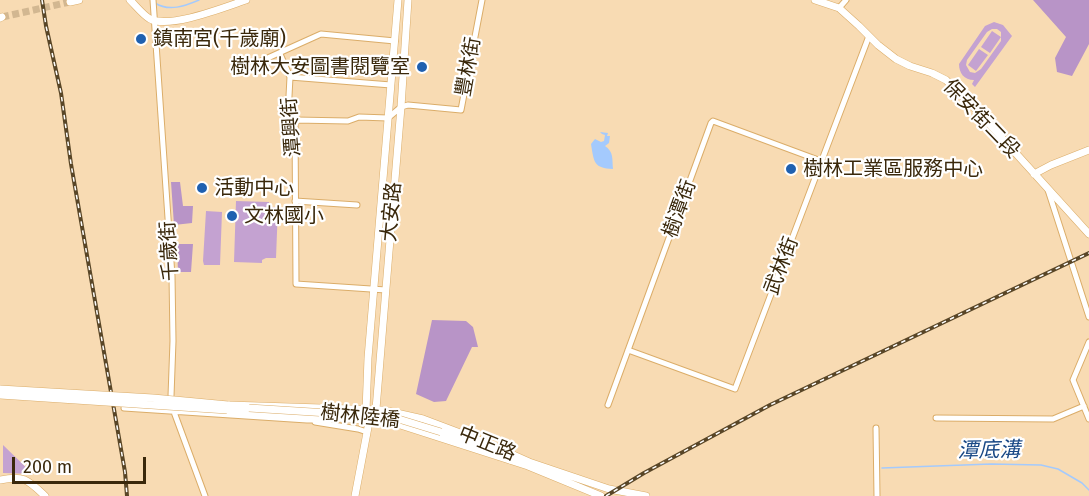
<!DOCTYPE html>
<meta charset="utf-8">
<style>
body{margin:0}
#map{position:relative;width:1089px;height:496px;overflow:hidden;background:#f8dbb3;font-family:"Fira Sans",sans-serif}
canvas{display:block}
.scale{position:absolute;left:12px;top:457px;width:134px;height:27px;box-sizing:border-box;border:3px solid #3a280b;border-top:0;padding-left:8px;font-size:18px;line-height:21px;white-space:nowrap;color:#3a280b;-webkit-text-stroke:4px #fff;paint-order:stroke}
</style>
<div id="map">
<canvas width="1089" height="496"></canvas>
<div class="scale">200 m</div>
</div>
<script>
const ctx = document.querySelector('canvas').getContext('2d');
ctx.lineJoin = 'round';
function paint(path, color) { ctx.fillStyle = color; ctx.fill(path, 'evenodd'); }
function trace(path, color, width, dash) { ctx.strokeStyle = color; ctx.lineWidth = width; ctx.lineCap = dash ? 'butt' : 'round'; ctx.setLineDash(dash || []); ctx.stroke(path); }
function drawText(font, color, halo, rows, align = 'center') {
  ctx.font = font + ' "Fira Sans","Noto Sans TC",sans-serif'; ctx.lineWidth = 4.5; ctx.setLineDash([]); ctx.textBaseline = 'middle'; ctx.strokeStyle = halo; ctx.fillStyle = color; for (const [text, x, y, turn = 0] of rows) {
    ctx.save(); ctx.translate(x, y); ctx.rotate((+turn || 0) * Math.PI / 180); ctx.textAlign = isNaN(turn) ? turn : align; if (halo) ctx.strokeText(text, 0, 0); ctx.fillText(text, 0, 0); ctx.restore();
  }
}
paint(new Path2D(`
 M994,22L1003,25L1012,36L975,87L972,84L974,80C964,80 959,73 959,64L985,26ZM992,29H997L1001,32V41L981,69L975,73L970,72L966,65L967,60L987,32Z
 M992,31L1001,37L990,53L981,47Z
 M979,49L988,55L976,71L968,65Z
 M236,201L269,202V207H278L276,258H266L262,260V263L234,262Z
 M206,211L222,212L220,265H204L203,261Z
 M3,445L33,474L3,473Z`), '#c4a2d1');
paint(new Path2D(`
 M1033,0H1089V44L1072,76L1057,72L1055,58L1066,37Z
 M171,182H180L183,206H193L192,223L174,225Z
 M177,244H193L191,272H178Z
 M432,320L466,321L473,327L478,347H472L446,401L434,402L416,394Z`), '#b894c7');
paint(new Path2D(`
 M600,132L608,133L607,136H610L609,143L605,146C614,152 612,159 613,169C594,168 594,163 591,144L595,139L601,142L604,141L605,135L602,134Z`), '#a4cafd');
trace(new Path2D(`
 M155,3C169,12 185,6 199,0
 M882,468L991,464L1041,465L1058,469L1082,483L1089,490`), '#a4cafd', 1.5);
trace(new Path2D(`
 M2,17L70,2`), '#d2b791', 7, [7, 3.5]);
const street = new Path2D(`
 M153,0L172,276L173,341L171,396L174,412L205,496
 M839,8L846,0
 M280,54L290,77L288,115L291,120H295L296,284L386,290
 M261,61L321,34L395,41
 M290,77L391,85
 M295,120L348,121L359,117L388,118L401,107L408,105L461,110L482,0
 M1048,190L1089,317
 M295,201L357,205
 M1089,342L1073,380L1089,419
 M628,350L735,389L869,36
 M608,405L711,123L713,121L821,161
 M124,408L307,420H323
 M936,418L1053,419L1084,406
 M315,422L358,429L367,432
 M876,428L877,496`);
const secondary = new Path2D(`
 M130,0C136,6 143,15 150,19C170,29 225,7 246,0
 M815,0L839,8L859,26L878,45L896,59L910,66L932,73L946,80L973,106L1089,234
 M70,2L79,0
 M0,18L2,17
 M1034,174L1051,165L1089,150
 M228,405L383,410L423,419L484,442L529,462L609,489L646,496
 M227,410L391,422L528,466L601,496
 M366,411L368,358L398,0
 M441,432L473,444
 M0,480C24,475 28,480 45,496
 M355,496L369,422L376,409L401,107L408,0`);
trace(street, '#dbad69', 7);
trace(secondary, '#dbad69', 8);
trace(street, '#fff', 5);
trace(secondary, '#fff', 7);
const rail = new Path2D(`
 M42,0L46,26L61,93L71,164L125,472L127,496
 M606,496L644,473L770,405L1089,253`);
trace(rail, '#594627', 4);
trace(rail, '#fff', 1.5, [4.5]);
const secondaryBridge = new Path2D(`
 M0,389L153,398L228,405
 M0,395L227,410
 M249,408L392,417L441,432`);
trace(secondaryBridge, '#dbad69', 8, []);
trace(secondaryBridge, '#fff', 7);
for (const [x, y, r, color] of [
 [141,39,6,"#1f60b0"],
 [422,67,6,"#1f60b0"],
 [791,169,6,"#1f60b0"],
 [202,188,6,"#1f60b0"],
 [232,216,6,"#1f60b0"]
]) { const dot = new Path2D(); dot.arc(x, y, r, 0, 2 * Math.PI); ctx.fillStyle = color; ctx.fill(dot); trace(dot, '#fff', 2); }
drawText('20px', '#3a280b', '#fff', [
 ["鎮南宮(千歲廟)",153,39],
 ["樹林大安圖書閱覽室",410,67,"right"],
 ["樹林工業區服務中心",803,169],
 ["活動中心",214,188],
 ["文林國小",244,216]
], 'left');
drawText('20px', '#3a280b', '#fff', [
 ["豐林街",469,67,-80],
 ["保安街二段",981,119,46],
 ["潭興街",292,127,-94],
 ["樹潭街",680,209,-70],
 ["大安路",392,212,-85],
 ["千歲街",170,251,-93],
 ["武林街",782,266,-69],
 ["樹林陸橋",360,417,6],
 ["中正路",487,444,22]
]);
drawText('italic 21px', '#1a4986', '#fff', [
 ["潭底溝",989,451,-1]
]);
</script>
